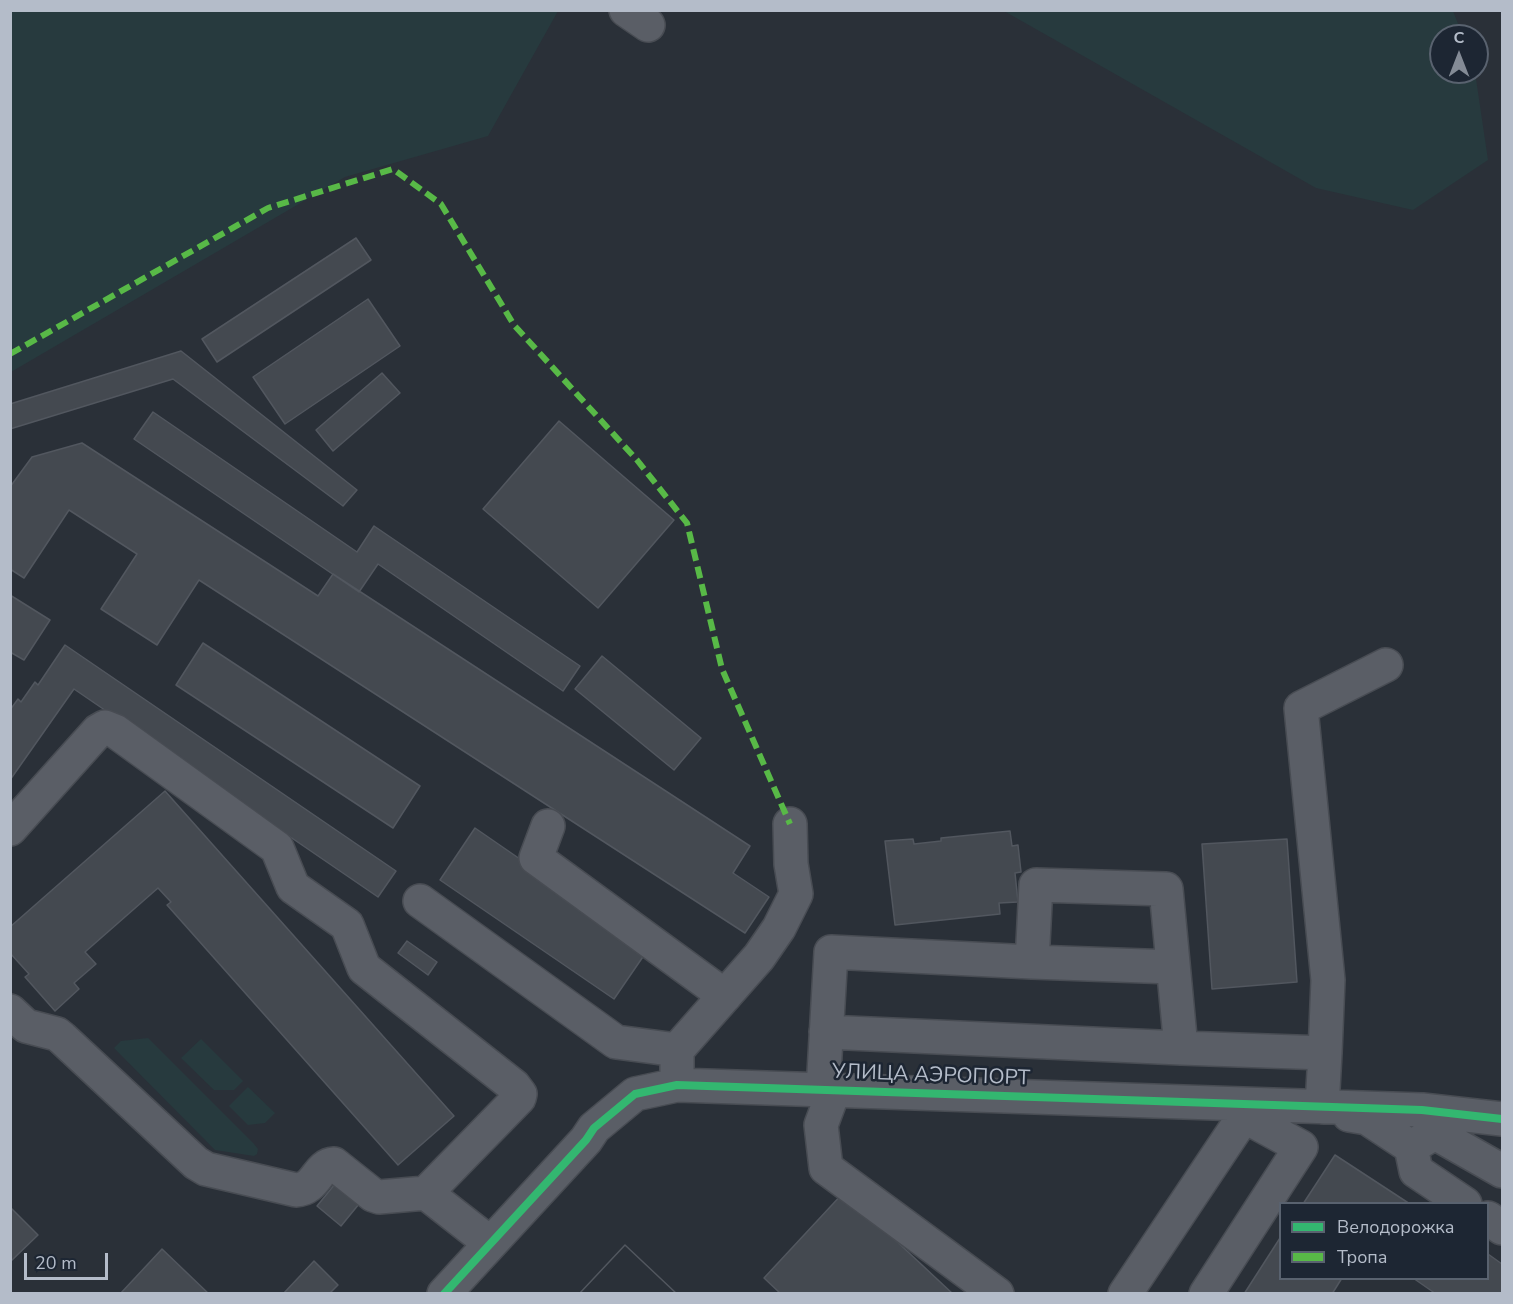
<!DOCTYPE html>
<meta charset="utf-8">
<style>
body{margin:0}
#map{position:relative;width:1513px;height:1304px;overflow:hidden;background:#2a3038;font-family:"Nunito Sans",sans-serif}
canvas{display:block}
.frame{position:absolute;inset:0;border:12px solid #b4bcc9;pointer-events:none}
.legend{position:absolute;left:1279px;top:1202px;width:210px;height:78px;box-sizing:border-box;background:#1d2633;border:2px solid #59626f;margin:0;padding:8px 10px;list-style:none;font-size:18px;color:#b4bcc9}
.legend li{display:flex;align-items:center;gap:12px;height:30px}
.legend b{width:30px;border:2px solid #59626f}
.north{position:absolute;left:1429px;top:24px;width:60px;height:60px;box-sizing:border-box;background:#1d2633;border:2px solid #59626f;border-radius:50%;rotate:0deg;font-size:16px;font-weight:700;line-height:24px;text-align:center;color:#b4bcc9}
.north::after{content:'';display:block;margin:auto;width:21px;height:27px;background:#848b96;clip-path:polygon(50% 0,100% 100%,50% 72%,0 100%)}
.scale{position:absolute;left:24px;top:1253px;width:84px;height:27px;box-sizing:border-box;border:3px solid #b4bcc9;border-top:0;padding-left:8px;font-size:18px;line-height:21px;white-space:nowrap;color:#b4bcc9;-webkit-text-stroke:4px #1d2633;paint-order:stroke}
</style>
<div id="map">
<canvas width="1513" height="1304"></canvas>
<div class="frame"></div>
<ul class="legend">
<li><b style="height:8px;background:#33b770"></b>Велодорожка</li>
<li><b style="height:8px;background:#58b947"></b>Тропа</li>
</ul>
<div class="north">С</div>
<div class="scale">20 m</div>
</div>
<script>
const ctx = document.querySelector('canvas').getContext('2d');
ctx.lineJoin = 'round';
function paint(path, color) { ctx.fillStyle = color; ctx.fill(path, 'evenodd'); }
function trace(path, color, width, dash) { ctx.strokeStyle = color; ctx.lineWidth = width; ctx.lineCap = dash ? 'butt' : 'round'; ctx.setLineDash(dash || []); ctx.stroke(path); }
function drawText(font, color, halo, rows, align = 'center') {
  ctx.font = font + ' "Nunito Sans",sans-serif'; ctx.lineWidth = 5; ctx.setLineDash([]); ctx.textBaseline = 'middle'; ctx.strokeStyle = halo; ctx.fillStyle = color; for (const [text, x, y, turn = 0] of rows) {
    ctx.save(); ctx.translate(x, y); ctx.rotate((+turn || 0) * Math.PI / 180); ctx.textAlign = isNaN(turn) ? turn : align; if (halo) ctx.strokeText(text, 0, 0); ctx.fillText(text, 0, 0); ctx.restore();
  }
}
paint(new Path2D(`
 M11,10H558V11L488,136L345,177L11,372Z
 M1004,11H1453L1463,36H1441V72H1475L1488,160L1413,210L1316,188Z
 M148,1038L254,1144L258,1149L257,1154L254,1156L215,1150L114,1048L121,1041Z
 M201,1039L243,1081L234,1090H214L181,1058Z
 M248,1087L275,1113L265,1123L248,1125L229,1106Z`), '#273a3e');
const building = new Path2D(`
 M356,238L371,260L217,362L202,339Z
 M368,299L400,346L285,424L253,377Z
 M181,351L357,490L343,506L173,379L10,429V404Z
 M382,373L400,393L333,451L316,430Z
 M153,412L357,552L374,526L580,666L563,691L378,564L359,592L134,439Z
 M559,421L674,520L598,608L483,509Z
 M82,443L318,596L333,574L750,846L733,873L769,897L745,933L199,580L157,645L101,609L137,554L69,510L24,578L10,569V487L32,457Z
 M10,595L50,620L24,660L10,652Z
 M203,643L420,786L393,828L176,685Z
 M65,645L396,871L378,897L74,689L10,780V710L18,699L21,702L35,682L38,685Z
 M602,656L701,738L674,770L575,689Z
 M165,791L454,1116L398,1165L167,905L171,902L158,888L85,952L96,964L74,983L79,989L55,1011L25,977L29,974L10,953V927Z
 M475,828L649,948L614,999L440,880Z
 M1010,831L1012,846L1018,845L1021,872L1015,873L1018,902L999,903L1000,914L895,925L885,841L913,839L914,844L941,841V838Z
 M1287,839L1297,982L1212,989L1202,844Z
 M407,941L437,962L428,975L398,953Z
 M1335,1155L1410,1204H1303Z
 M335,1184L359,1204L341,1226L317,1206Z
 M844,1192L953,1294H781L764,1278Z
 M10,1207L38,1235L10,1262Z
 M1280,1238V1278H1342L1332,1294H1244Z
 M625,1245L677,1294H579Z
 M625,1245L677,1294H579Z
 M162,1249L209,1294H120Z
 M1488,1254L1502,1264V1294H1436L1413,1278H1488Z
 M314,1261L338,1285L329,1294H283Z`);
paint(building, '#444950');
trace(building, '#52575f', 1.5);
const minor = new Path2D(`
 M626,10L648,25
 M548,826L536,858L725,996
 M10,829L98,731L105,727L115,731L277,848L293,887L347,925L364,968L514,1086L520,1094L519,1098L426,1193L379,1197L373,1195L334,1164C317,1165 317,1189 296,1190L206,1169L196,1163L62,1038L57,1034L26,1026L10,1011
 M420,901L616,1042L677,1050
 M1173,967L1032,962L1036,885L1166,889L1181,1048L1325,1053L1322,1107
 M826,1032L1181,1048
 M1325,1053L1328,980L1301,708L1386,665
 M677,1071V1050L759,957L779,928L796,894L791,864L790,824
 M823,1090L831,952L1032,962
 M834,1090L821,1125L826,1168L997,1294
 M1349,1115L1367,1118L1411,1147L1416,1171L1465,1204
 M1411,1147L1435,1133L1502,1171
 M426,1193L490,1243
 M1488,1218L1502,1228
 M444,1294L586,1140L594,1128L635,1094L677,1085L1422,1110L1502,1119
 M1125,1294L1244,1116L1301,1147L1206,1294`);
trace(minor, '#484c53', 36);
trace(minor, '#5a5e66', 33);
trace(new Path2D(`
 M10,354L268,208L393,169L441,204L514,325L637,460L687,523L722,669L790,824`), '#58b947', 6, [12, 6]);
trace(new Path2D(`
 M444,1294L586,1140L594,1128L635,1094L677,1085L1422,1110L1502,1119`), '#33b770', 8);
drawText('21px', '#b4bcc9', '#1d2633', [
 ["УЛИЦА АЭРОПОРТ",931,1076,2]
]);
</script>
